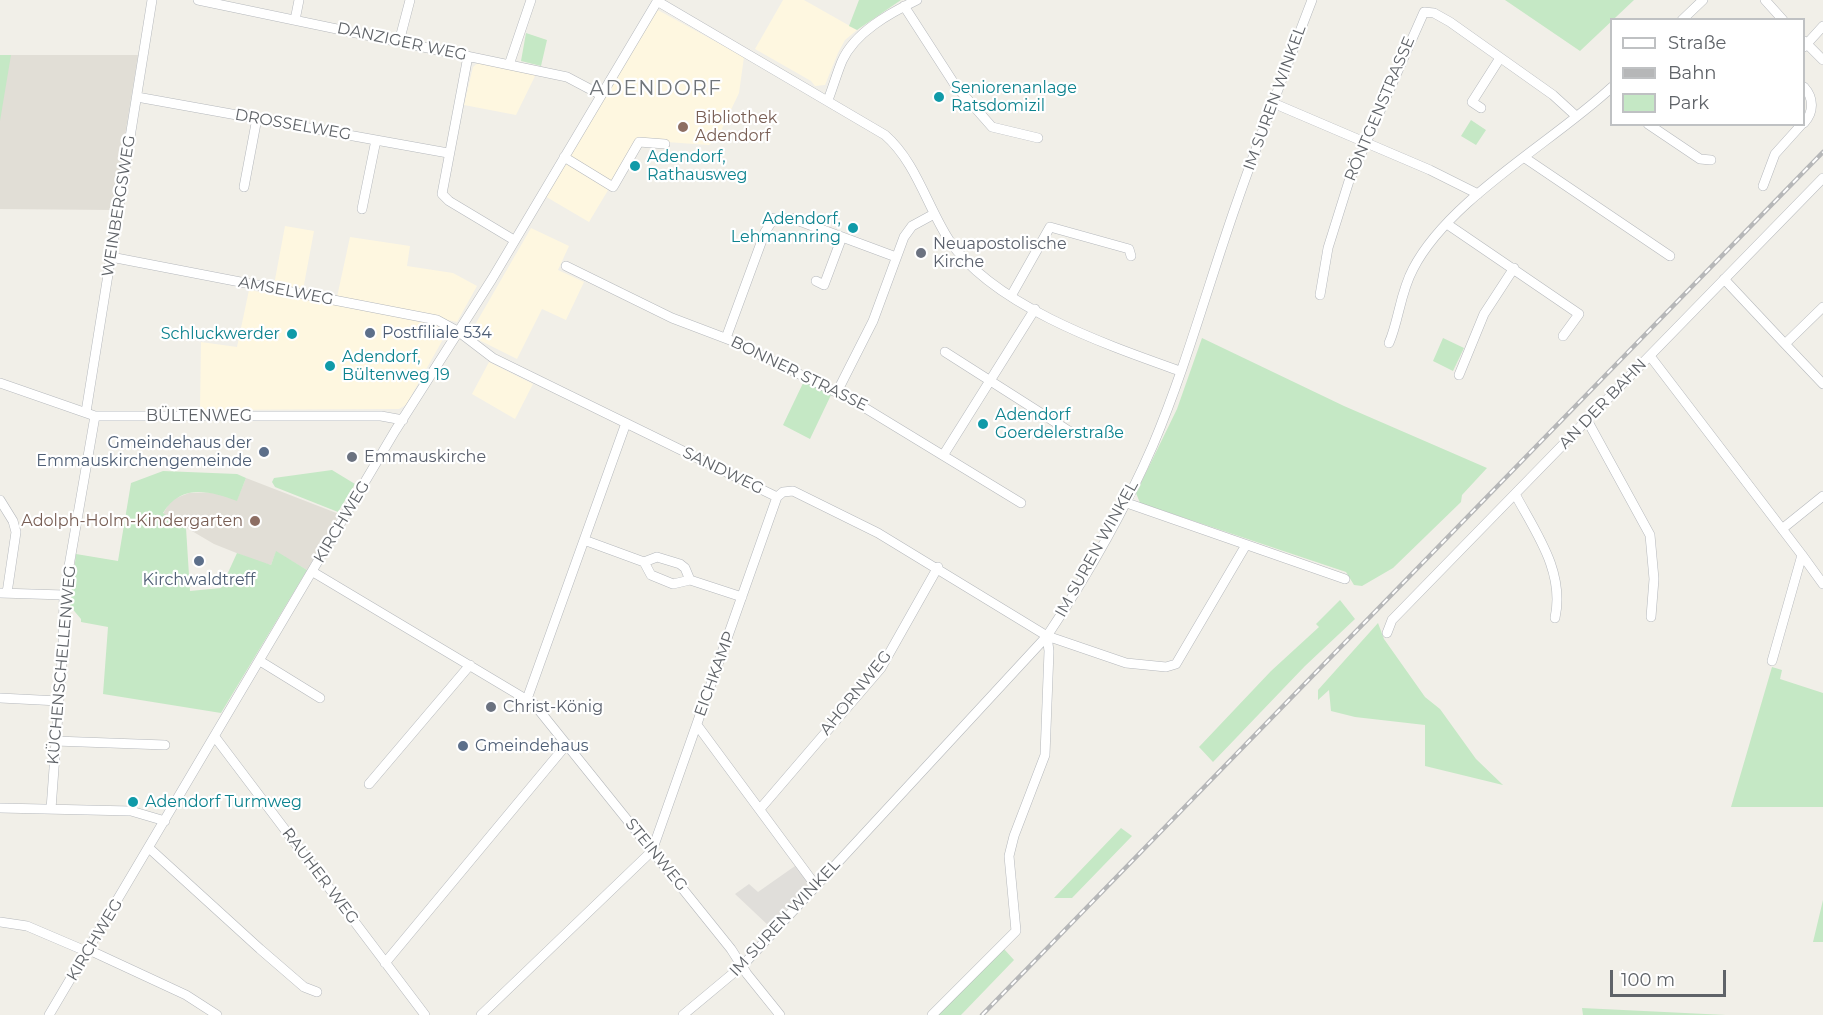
<!DOCTYPE html>
<meta charset="utf-8">
<style>
body{margin:0}
#map{position:relative;width:1823px;height:1015px;overflow:hidden;background:#f1efe8;font-family:Montserrat,sans-serif}
canvas{display:block}
.legend{position:absolute;left:1610px;top:18px;width:195px;height:108px;box-sizing:border-box;background:#fff;border:2px solid #bfc1c3;margin:0;padding:8px 10px;list-style:none;font-size:18px;color:#5f6368}
.legend li{display:flex;align-items:center;gap:12px;height:30px}
.legend b{width:30px;border:2px solid #bfc1c3}
.scale{position:absolute;left:1610px;top:970px;width:116px;height:27px;box-sizing:border-box;border:3px solid #5f6368;border-top:0;padding-left:8px;font-size:18px;line-height:21px;white-space:nowrap;color:#5f6368;-webkit-text-stroke:4px #fff;paint-order:stroke}
</style>
<div id="map">
<canvas width="1823" height="1015"></canvas>
<ul class="legend">
<li><b style="height:8px;background:#fff"></b>Straße</li>
<li><b style="height:8px;background:#b6b7b8"></b>Bahn</li>
<li><b style="height:16px;background:#c5e8c5"></b>Park</li>
</ul>
<div class="scale">100 m</div>
</div>
<script>
const ctx = document.querySelector('canvas').getContext('2d');
ctx.lineJoin = 'round';
function paint(path, color) { ctx.fillStyle = color; ctx.fill(path, 'evenodd'); }
function trace(path, color, width, dash) { ctx.strokeStyle = color; ctx.lineWidth = width; ctx.lineCap = dash ? 'butt' : 'round'; ctx.setLineDash(dash || []); ctx.stroke(path); }
function drawText(font, color, halo, rows, align = 'center') {
  ctx.font = font + ' Montserrat,sans-serif'; ctx.lineWidth = 4.5; ctx.setLineDash([]); ctx.textBaseline = 'middle'; ctx.strokeStyle = halo; ctx.fillStyle = color; for (const [text, x, y, turn = 0] of rows) {
    ctx.save(); ctx.translate(x, y); ctx.rotate((+turn || 0) * Math.PI / 180); ctx.textAlign = isNaN(turn) ? turn : align; if (halo) ctx.strokeText(text, 0, 0); ctx.fillText(text, 0, 0); ctx.restore();
  }
}
paint(new Path2D(`
 M783,0H804L857,30L845,40L838,53L825,85L815,86L811,81L755,49Z
 M656,9L744,57L739,93L718,137L709,145L638,140L589,222L543,195Z
 M479,62L536,74L516,115L464,105L473,67Z
 M285,226L314,231L303,290L274,285Z
 M531,228L569,246L558,270L584,282L566,320L542,309L517,359L473,337L472,330Z
 M350,237L410,246L407,266L453,273L477,286L457,322L337,297Z
 M249,290L431,322L445,329L446,334L406,405L399,409L200,410L201,342L237,347Z
 M489,362L533,384L515,419L472,394Z`), '#fef7e0');
paint(new Path2D(`
 M795,866L808,882L807,889L770,927L735,894L749,884L758,892Z`), '#e0deda');
paint(new Path2D(`
 M0,55H138L113,210L0,209Z
 M246,478L339,514L307,570L276,552L271,565L259,562L214,544L163,514L171,500L189,493L216,492L237,500Z`), '#e1ded6');
paint(new Path2D(`
 M859,0H901L857,30L849,26Z
 M1505,0H1634L1580,51Z
 M526,33L547,40L541,66L521,61Z
 M0,55H11L0,121Z
 M1471,120L1486,130L1476,145L1461,136Z
 M1202,338L1344,406L1487,468L1462,495L1461,502L1393,568L1362,586L1354,585L1346,572L1140,503L1136,493L1177,409Z
 M1443,338L1464,348L1453,371L1433,361Z
 M804,381L831,395L810,439L783,425Z
 M332,470L355,484L338,512L275,487L272,482L274,478Z
 M163,471L237,474L246,478L237,501C209,490 180,484 163,513L186,528L190,591L221,588L237,553L271,565L276,551L307,570L221,713L103,694L108,627L81,622V619L70,606L76,554L118,561L131,483Z
 M1340,600L1355,619L1305,666L1213,762L1199,747L1271,671L1319,627L1316,624Z
 M1378,623L1384,639L1425,697L1440,709L1476,759L1503,785L1425,766V725L1355,717L1331,711L1329,690L1318,700V690Z
 M1772,667L1782,670L1780,679L1823,693V807H1731Z
 M1121,828L1132,836L1072,898H1054Z
 M1823,900V942H1813Z
 M1004,949L1014,960L961,1015H937Z
 M1582,1008L1726,1015H1583Z`), '#c5e8c5');
const minor = new Path2D(`
 M198,0L567,77L601,95
 M1765,0L1783,20
 M657,1L885,135C916,162 927,206 949,240C993,306 1107,345 1180,371
 M904,6L955,85L992,127L1038,138
 M295,20L299,0
 M1682,20L1703,0
 M1804,41L1823,60
 M399,42L410,0
 M1804,47L1823,26
 M468,56L442,194L449,201L514,240
 M509,65L531,0
 M1804,87C1814,98 1814,112 1804,123
 M137,97L448,153
 M828,100C833,87 837,73 842,61C855,32 890,13 917,0
 M1273,103L1430,170L1478,194
 M1481,108L1472,102L1500,58
 M1648,124L1700,159L1711,160
 M564,157L613,187L639,142L665,144
 M1525,158L1670,256
 M1763,186L1775,154L1802,124
 M244,187L257,118
 M362,209L376,140
 M1447,224L1579,314L1563,336
 M111,257L437,320L459,332L493,358L777,497L783,492L793,491L878,533L1047,636L1126,663L1166,667L1176,664L1246,545
 M566,266L672,318L730,340L852,400L1021,503
 M1724,279L1785,344L1823,307
 M816,281L824,285L842,237
 M1320,295L1328,248L1349,181L1424,12L1434,13L1450,22L1553,95L1576,116
 M1011,296L1050,227L1129,249L1131,256
 M726,338L765,232L774,218H791L896,257
 M1389,343C1399,320 1400,293 1413,269C1449,199 1553,142 1612,87
 M1785,344L1823,384
 M945,352L1069,431
 M1650,356L1802,555L1772,661
 M1459,375L1484,314L1514,268
 M0,383L95,416H381L403,420
 M837,392L873,321L904,237L912,226L934,214
 M86,412L152,0
 M1587,420L1650,535L1654,579L1651,617
 M944,454L1035,309
 M1515,494C1536,533 1565,572 1555,618
 M0,500L13,521L16,532L7,593
 M1124,502L1345,579
 M1782,529L1823,496
 M584,540L644,562L651,575L673,584L690,580L742,597
 M1802,555L1823,584
 M644,562L657,557L680,564L685,568L690,580
 M313,572L534,704L731,949L747,974L780,1015
 M0,593L64,595
 M1387,633L1392,620L1823,178
 M260,661L320,698
 M0,698L59,701
 M527,699L626,423
 M697,725L816,886
 M215,737L425,1015
 M55,741L165,745
 M369,784L470,665
 M0,808L131,811L165,821
 M51,809L63,646L64,595L95,416
 M760,809L881,668L938,567
 M149,848L260,949L304,987L317,992
 M0,922L27,926L88,952
 M89,950L186,995L217,1015
 M385,963L567,744
 M49,1015L395,431L492,279L658,0
 M481,1015L652,851L777,497
 M683,1015L743,965L1047,636C1087,576 1124,512 1153,445C1186,367 1208,285 1236,205C1260,136 1286,68 1312,0
 M932,1015L1016,931L1009,856L1014,836L1045,755L1049,651L1047,636`);
trace(minor, '#b5b8bc', 10);
trace(minor, '#fff', 9);
const rail = new Path2D(`
 M982,1015L1823,152`);
trace(rail, '#b6b7b8', 4.5);
trace(rail, '#fff', 2, [7]);
for (const [x, y, r, color] of [
 [939,97,6,"#0f9aa8"],
 [683,127,6,"#8d6e63"],
 [635,166,6,"#0f9aa8"],
 [853,228,6,"#0f9aa8"],
 [921,253,6,"#6b7280"],
 [370,333,6,"#5c6f8a"],
 [292,334,6,"#0f9aa8"],
 [330,366,6,"#0f9aa8"],
 [983,424,6,"#0f9aa8"],
 [264,452,6,"#5c6f8a"],
 [352,457,6,"#6b7280"],
 [255,521,6,"#8d6e63"],
 [199,561,6,"#5c6f8a"],
 [491,707,6,"#6b7280"],
 [463,746,6,"#5c6f8a"],
 [133,802,6,"#0f9aa8"]
]) { const dot = new Path2D(); dot.arc(x, y, r, 0, 2 * Math.PI); ctx.fillStyle = color; ctx.fill(dot); trace(dot, '#fff', 2); }
drawText('16px', '#5f6368', '#fff', [
 ["DANZIGER WEG",402,42,12],
 ["IM SUREN WINKEL",1275,98,-70],
 ["RÖNTGENSTRASSE",1380,109,-67],
 ["DROSSELWEG",293,125,10],
 ["WEINBERGSWEG",119,206,-81],
 ["AMSELWEG",286,291,11],
 ["BONNER STRASSE",799,374,26],
 ["AN DER BAHN",1603,404,-46],
 ["BÜLTENWEG",199,416],
 ["SANDWEG",723,471,26],
 ["KIRCHWEG",342,522,-59],
 ["IM SUREN WINKEL",1097,549,-61],
 ["KÜCHENSCHELLENWEG",62,665,-85],
 ["EICHKAMP",715,674,-70],
 ["AHORNWEG",856,693,-51],
 ["STEINWEG",656,855,51],
 ["RAUHER WEG",320,876,53],
 ["IM SUREN WINKEL",785,918,-47],
 ["KIRCHWEG",95,940,-59]
]);
drawText('16px', '#0d838f', '#fff', [
 ["Seniorenanlage",951,88],
 ["Ratsdomizil",951,106],
 ["Adendorf,",647,157],
 ["Rathausweg",647,175],
 ["Adendorf,",841,219,"right"],
 ["Lehmannring",841,237,"right"],
 ["Schluckwerder",280,334,"right"],
 ["Adendorf,",342,357],
 ["Bültenweg 19",342,375],
 ["Adendorf",995,415],
 ["Goerdelerstraße",995,433],
 ["Adendorf Turmweg",145,802]
], 'left');
drawText('16px', '#785e54', '#fff', [
 ["Bibliothek",695,118],
 ["Adendorf",695,136],
 ["Adolph-Holm-Kindergarten",243,521,"right"]
], 'left');
drawText('16px', '#5b616d', '#fff', [
 ["Neuapostolische",933,244],
 ["Kirche",933,262],
 ["Emmauskirche",364,457],
 ["Christ-König",503,707]
], 'left');
drawText('16px', '#4e5e75', '#fff', [
 ["Postfiliale 534",382,333],
 ["Gmeindehaus der",252,443,"right"],
 ["Emmauskirchengemeinde",252,461,"right"],
 ["Kirchwaldtreff",199,580,"center"],
 ["Gmeindehaus",475,746]
], 'left');
ctx.letterSpacing = '1.5px';
drawText('20px', '#70757a', '#fff', [
 ["ADENDORF",656,89]
]);
ctx.letterSpacing = '0px';
</script>
